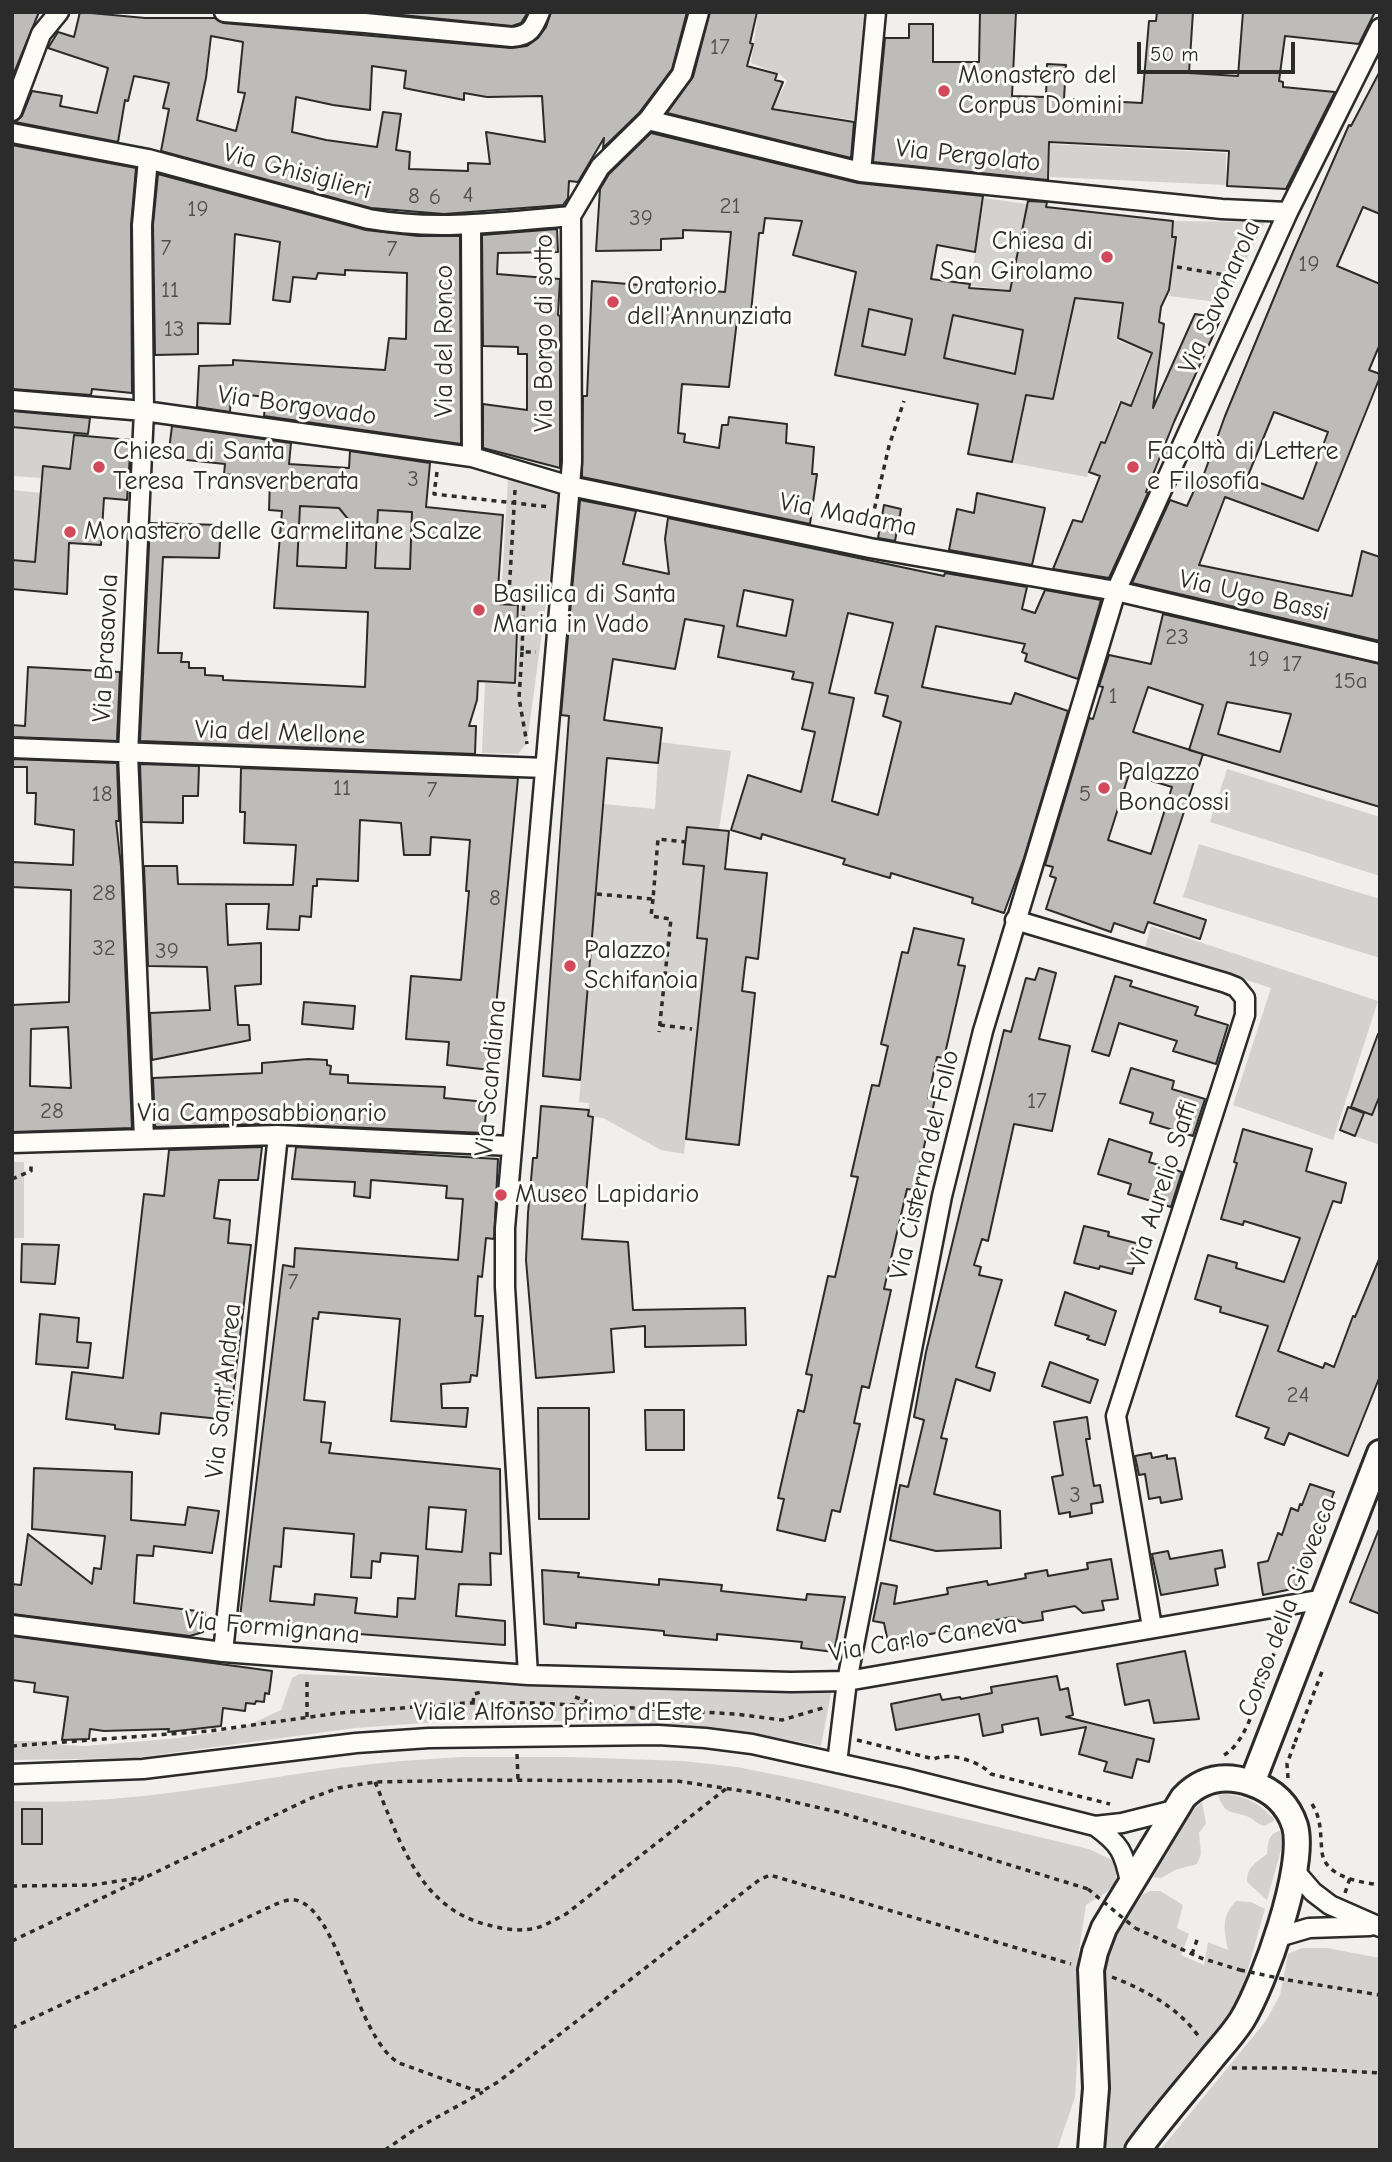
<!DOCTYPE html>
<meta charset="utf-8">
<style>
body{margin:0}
#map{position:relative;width:1392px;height:2162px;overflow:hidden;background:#f0efeb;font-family:"Comic Neue",sans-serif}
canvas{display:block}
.frame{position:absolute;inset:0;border:14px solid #2b2b2b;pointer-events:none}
.scale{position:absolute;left:1137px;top:42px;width:158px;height:32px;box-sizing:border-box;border:4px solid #2b2b2b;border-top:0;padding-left:9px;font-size:21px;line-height:24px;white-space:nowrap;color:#2b2b2b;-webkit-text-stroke:5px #fdfcf7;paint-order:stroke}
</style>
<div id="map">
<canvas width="1392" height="2162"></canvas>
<div class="frame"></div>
<div class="scale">50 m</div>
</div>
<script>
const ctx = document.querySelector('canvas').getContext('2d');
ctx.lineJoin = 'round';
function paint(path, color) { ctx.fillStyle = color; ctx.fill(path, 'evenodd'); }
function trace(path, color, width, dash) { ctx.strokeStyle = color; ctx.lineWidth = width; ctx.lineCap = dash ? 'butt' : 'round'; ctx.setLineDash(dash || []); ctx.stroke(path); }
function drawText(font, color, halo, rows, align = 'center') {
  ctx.font = font + ' "Comic Neue",sans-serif'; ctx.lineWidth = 6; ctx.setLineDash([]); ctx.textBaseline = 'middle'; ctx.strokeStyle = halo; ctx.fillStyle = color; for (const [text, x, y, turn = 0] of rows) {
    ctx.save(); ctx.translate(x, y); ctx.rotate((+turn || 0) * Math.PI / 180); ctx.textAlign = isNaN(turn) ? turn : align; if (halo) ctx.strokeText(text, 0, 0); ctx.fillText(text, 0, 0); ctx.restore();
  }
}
paint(new Path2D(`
 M758,12H869L860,121L773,108L787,81L779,74L751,63Z
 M1050,144L1226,153V185L1050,177Z
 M984,198L1027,204L1009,290L970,286Z
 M1174,221L1265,222L1225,303L1169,296L1177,237H1173Z
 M1057,297L1121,302L1117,340L1150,353L1130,405L1119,401L1105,441H1100L1087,477L1013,463L1027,396L1054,400L1071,323L1054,319Z
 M869,309L912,319L905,355L862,346Z
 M953,315L1023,330L1015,374L944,358Z
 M12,427L73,433L68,469L43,466L41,478L12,476Z
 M508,478L561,492L527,743L518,754L482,753L485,683L517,684L520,601H501Z
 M12,490L42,493L35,562L12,560Z
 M300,506L342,508L343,514L348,517L346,568L297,566Z
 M378,510L412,512L410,569L375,568Z
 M659,742L731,751L715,855L697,938L707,939L684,1154L661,1150L603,1118L588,1116L589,1103L579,1102L604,804L655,809Z
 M1227,769L1380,817V876L1210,822Z
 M1199,844L1380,899V958L1183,897Z
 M1151,926L1378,1001L1333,1140L1233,1105L1271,988L1145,947Z
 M1380,1095V1145L1355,1136L1364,1112L1373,1114Z
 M12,1162H24V1238H12Z
 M299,1674L572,1684L832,1688L821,1746L735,1730L494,1718L355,1728L134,1758L12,1760V1741H45L64,1745L85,1746L179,1738L242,1728L281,1710L292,1678Z
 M461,1757H569L683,1761L737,1767L807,1781L1089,1849L1114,1861C1123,1887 1105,1893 1086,1905L1078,1956L1079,2029L1075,2097L1057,2150H12V1801C138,1807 257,1776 381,1763C408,1760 434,1759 461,1757Z
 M1226,1794C1248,1797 1261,1804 1275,1820L1264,1826C1257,1824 1255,1820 1249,1817C1231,1810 1225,1816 1218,1795Z
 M1202,1802L1206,1823L1199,1833L1201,1854L1197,1864L1175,1870L1161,1878L1153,1877L1194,1809Z
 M1280,1831L1283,1843L1267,1900L1247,1882C1247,1866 1256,1863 1267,1854C1268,1844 1268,1833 1280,1831Z
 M1151,1891H1160L1183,1905L1177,1928L1189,1934L1181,1955L1204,1965L1208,1942L1228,1950C1224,1929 1221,1917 1236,1901L1251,1902L1265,1909L1236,2011L1129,2150H1099L1104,1962L1120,1928L1143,1894Z
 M1302,1948H1327L1380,1958V2150H1160L1265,2022L1280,1995L1288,1954Z`), '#d3d2cf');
const building = new Path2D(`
 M12,12H39L12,78Z
 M80,12L145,18H215L223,23L511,48L527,46L538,38L546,27L551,12H687L672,69L639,113L603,148L604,138L578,182L569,181L568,198L563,205L444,214L371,208L161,151L169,109L163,108L169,83L150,79L134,76L128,101L125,100L118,142L15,122L22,116L32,91L62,96L60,106L97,113L108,68L48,48L58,32L74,37ZM211,36L243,42L238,92L245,93L236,131L197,120L206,78ZM372,66L406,71L404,88L464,100V93L487,97L542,96L545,142L486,132L490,164L468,163V171L409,169L410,152L396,150L401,114L383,112L377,147L326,140L292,132L296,97L333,105L370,110Z
 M372,12H528L521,23L512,26Z
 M710,12H757L750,43L753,44L747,66L777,74L775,80L783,82L772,109L854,122L851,158L667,113L693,77Z
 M980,12H1016L1012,96L1046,97L1047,64L1066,65L1064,99L1142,103L1149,21H1156L1157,12H1193L1189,73L1238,76L1243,12H1375L1359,44L1285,36L1279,81L1283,82V87L1335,92L1286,189L1227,186L1229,151L1049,142L1048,180L873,162L885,38H909V24H933V62H979Z
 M1380,71V214L1363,207L1337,266L1380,284V344L1369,370L1380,374V377L1318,531L1225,497L1199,565L1352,596L1362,551L1380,557V641L1132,583L1170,500L1187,506L1197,484L1200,485L1225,416L1293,252L1349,125L1351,126ZM1274,412L1328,432L1303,499L1247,478Z
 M651,133L858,183L983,196L975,252L937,245L931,279L970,284L969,288L1010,291L1028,201L1047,202L1046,207L1173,221L1172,237H1176L1169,290L1161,307L1159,322L1164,324L1153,408L1195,314L1221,318L1174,422L1146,492L1148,493L1109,578L1053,569L1073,520L1082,522L1100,476L1089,472L1101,442L1105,443L1121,402L1131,406L1152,353L1118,338L1123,303L1075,298L1053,399L1026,395L1012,462L968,454L978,404L835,375L856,272L793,255L802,221L765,218L763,233H759L751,312H738L729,387L682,384L678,433L685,434L684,442L719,448L722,425H728L729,417L787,424L786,443L814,447L812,474H817L810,524L582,477L583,396H587L592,281L725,292L731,232L683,230V238L661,239V250L596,251L600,189L609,174ZM869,309L912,319L905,355L862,346ZM953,315L1023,330L1015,374L944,358Z
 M12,145L136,168L131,225L132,393L92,389L91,395L12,389Z
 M158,174L366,230L418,236H460L461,444L264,416L266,397L231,393L230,412L197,407L199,366L233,365V360L385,370L389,338L406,339L407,273L345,270V275L318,273L316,279L293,277L290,302L273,300L280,242L235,234L230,324L198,323V354L155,355L153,225Z
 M557,229L558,252L498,253L497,274L560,279L558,315L560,316V468L483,448V404L527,410V354H518V347L483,346L482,235Z
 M12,411L90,418L88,434L12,427Z
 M172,426L291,443L289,464L349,468L350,451L430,463L426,507L503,515L497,604L518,605L515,683L478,681L477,700L469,726H476L475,754L140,741L150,523L221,525L219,558L163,557L158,653H182L181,662H189V668H205V675L223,676V680L365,687L368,612L274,608L282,511L269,510L270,479L224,474L225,464L168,458ZM300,506L339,508L348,519L346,568L297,566ZM378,510L412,512L410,569L375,568Z
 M74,435L131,440L127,500L104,498L101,545L69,543L67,594L12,589V560L35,562L43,466L70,469Z
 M977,493L1045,508L1032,565L949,550L957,509L974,513Z
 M580,500L636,511L623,564L669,574L665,539L668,518L944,576L945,573L1027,587L1022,609L1035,613L1045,590L1101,600L1078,679L1025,661L1027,654L1022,652L1025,644L936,626L922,687L1011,704L1015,693L1068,711L1024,858L1004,913L972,903L973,898L891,873L890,878L843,864L845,859L762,834L761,839L731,830L748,775L801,792L815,732L802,729L813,683L792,679L794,672L718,657L724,626L685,619L675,669L613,659L604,720L662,728L658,763L607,758L580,1080L543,1076L569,716L561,715ZM744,590L793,600L786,636L737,626ZM848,613L893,623L875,693L888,696L883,716L901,722L878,815L832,801L854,698L829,693Z
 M884,505L901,509L895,541L878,538Z
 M1163,614L1380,664V807L1189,750L1203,705L1148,687L1133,732L1203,754L1154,903L1206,920L1200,939L1148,922L1144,933L1114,923L1111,932L1046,909L1056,878L1050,876L1053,867L1045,865L1089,718L1093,719L1103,687L1099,686L1109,655L1151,664ZM1227,702L1291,714L1280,752L1218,734ZM1129,774L1172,787L1151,854L1108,840Z
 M28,667L120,672L117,741L12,737V725L25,726Z
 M12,759L117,763L119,821H116L121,866L132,1128L12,1132V1005L69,1002L71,890L12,887V862L73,865L74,830L35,824L36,793H27V767H12ZM68,1027L71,1088L30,1086L31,1029Z
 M140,764L199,766L198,796H183V823L142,822Z
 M241,768L518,778L490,1070L447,1065L449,1042L406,1039L411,976L461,980L469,891H466L470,840L431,837L430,855H404L401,823L360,820L358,881L317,879V886H313L311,917L300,916L299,930L267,929L269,904H226L228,945L261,943V984L235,986L238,1025H249L250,1040L152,1060L150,1013L210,1010L207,967L148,966L144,866H177L178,884L293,885L296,845L244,843L245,812H240Z
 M687,827L729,831L725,869L767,873L758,959L746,957L742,991L755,993L739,1145L686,1139L707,939L697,938L704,866L683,864Z
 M914,928L964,939L958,965L965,966L944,1058L937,1057L928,1098L935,1099L914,1190L907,1189L884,1289L891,1290L869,1388L862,1386L854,1423L860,1424L840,1512L832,1510L825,1541L777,1530L784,1499L778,1498L798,1410L804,1412L812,1375L806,1374L828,1276L835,1277L858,1177L851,1176L872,1085L879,1086L888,1046L881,1044L902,952L908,953Z
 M1039,968L1056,973L1039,1039L1070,1046L1052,1131L1014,1124L988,1241L982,1239L974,1265L981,1267L979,1275L1002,1280L976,1367L995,1373L990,1391L956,1379L941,1438L947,1439L934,1494L1000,1511L1001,1548L936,1551L890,1540L900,1485L908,1487L924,1420L914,1417L926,1352L1004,1030L1011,1032L1026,978L1035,980Z
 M1115,976L1132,981L1130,986L1198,1007L1195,1015L1228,1025L1216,1064L1173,1051L1177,1041L1119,1023L1109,1056L1092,1051Z
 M304,1002L355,1006L353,1029L302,1024Z
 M1378,1034H1380V1095L1372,1115L1351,1107Z
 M308,1059L327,1060V1065L331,1066L330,1074L348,1075V1083L445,1087L444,1098L487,1102L484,1133L298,1125L299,1120L265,1121L264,1124L155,1127L153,1078L262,1073V1063Z
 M1131,1068L1174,1081L1172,1089L1205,1099L1193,1136L1150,1123L1153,1113L1120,1103Z
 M541,1106L589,1110L588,1116L593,1117L582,1239L628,1242L633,1310L745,1308L746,1345L645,1347V1326L611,1329L614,1372L536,1378L526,1260L528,1213L533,1158H537Z
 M1348,1107L1364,1113L1355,1136L1340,1130Z
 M1243,1129L1312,1149L1306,1171L1346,1183L1341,1203L1333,1201L1278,1351L1323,1368L1325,1363L1334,1367L1353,1316L1355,1317L1380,1257V1376L1348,1456L1289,1433L1284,1445L1265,1438L1269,1428L1236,1416L1268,1326L1220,1312L1221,1307L1195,1299L1208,1255L1237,1263L1236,1268L1284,1282L1300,1238L1244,1221L1243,1225L1221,1219L1237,1163L1234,1162Z
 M1109,1139L1152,1153L1149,1162L1182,1172L1171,1207L1128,1194L1131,1184L1098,1174Z
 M262,1147L258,1180H219L214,1218L230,1220L228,1243L251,1245L230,1420L161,1413L159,1434L115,1429V1425L66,1419L72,1372L123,1378L144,1194L164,1196L169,1150Z
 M296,1147L498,1159L494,1239L486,1238L482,1277L478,1276L475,1316H483L477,1376L471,1375L470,1382L441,1384L442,1408H468L466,1427L391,1421L400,1319L319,1312L318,1319L313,1318L304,1400L325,1402L321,1442L331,1443L329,1453L500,1469L501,1554L490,1553L491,1585L459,1584L456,1616L505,1621V1645L239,1625L283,1265L294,1267L295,1248L458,1260L463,1199L446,1198L447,1186L371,1180L370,1198L354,1196L355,1182L292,1179ZM429,1507L466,1510L462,1552L426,1549ZM284,1528L354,1534L351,1577L371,1578L372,1561L380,1562L381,1553L418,1556L415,1599L398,1598L397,1617L355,1613L357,1598L315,1594L314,1605L270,1601L274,1566L281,1567Z
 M1084,1226L1109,1232L1108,1236L1140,1244L1132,1274L1100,1266L1099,1269L1074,1263Z
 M22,1244L59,1245L55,1284L21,1282Z
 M1065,1292L1116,1311L1105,1345L1087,1339L1089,1336L1055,1325Z
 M40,1314L79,1318L77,1342L91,1343L88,1368L36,1364Z
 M1050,1362L1098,1380L1090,1403L1042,1386Z
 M538,1408H589V1519H539Z
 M645,1410H684V1450H646Z
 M1087,1417L1090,1439H1086L1094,1486L1100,1485L1103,1502L1091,1504L1092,1513L1070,1517V1512L1059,1514L1052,1477L1063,1475L1054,1422Z
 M1151,1453L1152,1458L1167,1455V1459L1175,1458L1182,1499L1161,1503L1160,1497L1149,1499L1145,1474L1139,1475L1135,1456Z
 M34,1468L132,1472L131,1520L185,1525L188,1507L219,1511L212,1553L154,1546L153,1556L137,1555L134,1603L205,1612L203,1632L190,1636L12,1614V1584L21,1585L28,1534L92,1584L94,1568L101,1569L105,1536L32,1529Z
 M1310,1484L1334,1492L1299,1583L1292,1589L1263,1595L1258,1563L1268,1561L1278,1533L1282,1535L1291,1508L1298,1511L1300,1504L1302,1505Z
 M1379,1529H1380V1614L1350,1602Z
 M1222,1550L1225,1567L1215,1569L1218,1585L1161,1595L1152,1554L1168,1551L1170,1559Z
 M1111,1559L1118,1599L1102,1601L1104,1610L1083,1613L1075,1606L1042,1612L1043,1620L1023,1623L1012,1617L991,1621L992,1629L970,1633L969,1627L925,1635L926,1640L889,1647L884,1623L873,1621L881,1583L897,1586L894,1604L948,1594L947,1588L987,1581L988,1585L1026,1578L1025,1574L1047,1570L1048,1576L1088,1569L1087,1563Z
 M542,1570L579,1573L578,1577L659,1585V1579L722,1585L721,1591L806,1600L807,1594L845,1597L834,1652L801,1648L802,1642L717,1634V1640L664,1635V1631L576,1623V1628L544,1624Z
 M12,1636L272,1671L269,1694L265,1693L264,1702L256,1701L255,1704L246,1703L245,1711L223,1708L221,1726L168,1732L169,1729L104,1731L90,1729L89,1739L62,1740L68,1697L34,1692L35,1683L12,1680Z
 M1185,1651L1199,1719L1154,1723L1149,1700L1125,1705L1117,1664Z
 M1057,1676L1060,1690L1068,1688L1073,1715L1066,1717L1154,1739L1149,1762L1137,1759L1132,1778L1104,1771L1107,1762L1079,1754L1086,1727L1041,1735L1038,1718L1002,1725L1003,1732L983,1736L979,1714L896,1730L891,1704L940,1694L942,1700L960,1697L961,1699L992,1693L991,1687Z
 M22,1809H42V1844H22Z`);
paint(building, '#bdbcb8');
trace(building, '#2b2b2b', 2);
const street = new Path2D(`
 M224,12L365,23L512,37C530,36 534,27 540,12
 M12,111L41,34L59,12
 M648,120L861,172L1222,209L1288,212
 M12,133L148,159L369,219C436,231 503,222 571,216
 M861,172L876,12
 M471,225L472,457
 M12,400L144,411L472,457L570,486L870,548L1116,591L1380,653
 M12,748L545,768
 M1015,920L1226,983L1236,987L1245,998V1015L1116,1416L1152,1627
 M144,1139L128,754L144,411L142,225L148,159
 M12,1143L278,1135L511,1146
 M12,1625L223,1652L528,1675L791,1682L847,1681L1324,1599
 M223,1652L278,1135
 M528,1675L505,1287V1228L572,462L571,216L600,167L648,120L682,74L699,12
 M837,1763L847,1681L942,1196L983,1031L1116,591L1288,212L1380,28
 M12,1774L143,1769L356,1743L429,1738L658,1735L705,1738L752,1744L905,1778L1095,1826L1122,1823L1174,1810
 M1095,1826C1120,1844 1124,1852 1130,1882
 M1294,1870L1313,1892L1330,1905L1380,1927
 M1275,1938L1309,1928L1370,1926`);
const secondary = new Path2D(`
 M1252,1783L1380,1453
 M1091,2150L1096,2088L1091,1970L1095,1952L1104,1928L1183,1798C1202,1778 1225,1774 1251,1783C1272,1790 1288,1804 1295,1826C1306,1867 1264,1984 1242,2020C1233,2034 1222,2046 1212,2058C1187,2089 1161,2118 1138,2150`);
trace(street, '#2b2b2b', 23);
trace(secondary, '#2b2b2b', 30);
trace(new Path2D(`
 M1177,267L1237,277
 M437,472L434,494L550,507
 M515,490L509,594L524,595L522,652H536
 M870,528L889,446L904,401
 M522,652L519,698L527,744
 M597,894L653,899L658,839L686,842
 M653,899L651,916L671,919L659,1032
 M660,1025L692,1029
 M12,1179L31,1171V1162
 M575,1697L594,1704
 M473,1703L474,1694L481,1692
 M307,1717V1678
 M857,1740L934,1759C950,1752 979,1761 991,1774L1110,1804
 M1295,1742L1323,1669
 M12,1746L209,1731L339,1713L465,1703H533L600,1706L735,1714L782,1720L826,1707
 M517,1754L518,1780
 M1224,1755C1253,1739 1262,1671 1280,1642
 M1288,1778L1287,1764L1295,1742
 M375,1782C400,1841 419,1908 488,1925C503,1929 520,1932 536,1928C546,1925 556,1919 566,1914L727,1788
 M1312,1804C1322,1820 1320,1834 1322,1852C1325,1877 1359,1882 1380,1885
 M12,1886L93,1885L144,1877
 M1345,1893L1350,1878
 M1135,1928L1201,1958L1240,1970
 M12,1941L309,1799L338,1788L375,1782L473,1780L677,1781L750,1792L838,1812L1088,1889
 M1192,1954L1198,1937
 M1112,1977C1145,1990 1178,2007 1199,2037
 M1288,1980L1380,1995
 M12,2028L274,1905C280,1902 288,1899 295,1900C339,1908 355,2037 399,2063L474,2090H484L498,2082L759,1880L770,1875L1071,1964
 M1232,2068H1292L1380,2073
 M385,2150L414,2130L483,2092`), '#2b2b2b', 3.5, [5, 5]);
trace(street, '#fdfcf7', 18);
trace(secondary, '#fdfcf7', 24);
trace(new Path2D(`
 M1088,1889L1135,1928
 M1240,1970L1288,1980`), '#2b2b2b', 3.5, [5, 5]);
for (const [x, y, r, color] of [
 [944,91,7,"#d1495b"],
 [1107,257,7,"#d1495b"],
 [613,302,7,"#d1495b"],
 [99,467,7,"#d1495b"],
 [1133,467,7,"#d1495b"],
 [70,532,7,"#d1495b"],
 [479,610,7,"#d1495b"],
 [1104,788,7,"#d1495b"],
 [570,966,7,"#d1495b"],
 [501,1195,7,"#d1495b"]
]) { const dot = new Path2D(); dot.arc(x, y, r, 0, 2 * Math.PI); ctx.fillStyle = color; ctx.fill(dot); trace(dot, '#fdfcf7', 2.5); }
drawText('23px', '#504f4e', null, [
 ["17",720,47],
 ["4",468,195],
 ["8",414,196],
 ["6",435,197],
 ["21",730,206],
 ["19",198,209],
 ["39",641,218],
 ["7",166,248],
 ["7",392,249],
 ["19",1309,264],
 ["11",170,290],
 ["13",174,329],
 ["3",413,479],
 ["23",1177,637],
 ["19",1259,659],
 ["17",1292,664],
 ["15a",1351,681],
 ["1",1113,696],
 ["11",342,788],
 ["7",432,790],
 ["18",102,794],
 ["5",1085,794],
 ["28",104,893],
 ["8",495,898],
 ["32",104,948],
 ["39",167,951],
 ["17",1037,1101],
 ["28",52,1111],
 ["7",293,1282],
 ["24",1298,1395],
 ["3",1075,1495]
]);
drawText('26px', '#2b2b2b', '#fdfcf7', [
 ["Monastero del",958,76],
 ["Corpus Domini",958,106],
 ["Chiesa di",1093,242,"right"],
 ["San Girolamo",1093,272,"right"],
 ["Oratorio",627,287],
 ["dell'Annunziata",627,317],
 ["Chiesa di Santa",113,452],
 ["Teresa Transverberata",113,482],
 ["Facoltà di Lettere",1147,452],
 ["e Filosofia",1147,482],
 ["Monastero delle Carmelitane Scalze",84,532],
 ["Basilica di Santa",493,595],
 ["Maria in Vado",493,625],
 ["Palazzo",1118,773],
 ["Bonacossi",1118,803],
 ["Palazzo",584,951],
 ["Schifanoia",584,981],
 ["Museo Lapidario",515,1195]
], 'left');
drawText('26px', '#2b2b2b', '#fdfcf7', [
 ["Via Pergolato",968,156,6],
 ["Via Ghisiglieri",297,172,15],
 ["Via Savonarola",1220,297,-66],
 ["Via Borgo di sotto",545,333,-90],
 ["Via del Ronco",445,341,-90],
 ["Via Borgovado",297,406,8],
 ["Via Madama",848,515,11],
 ["Via Ugo Bassi",1254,596,13],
 ["Via Brasavola",106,648,-87],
 ["Via del Mellone",280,733,2],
 ["Via Scandiana",491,1078,-85],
 ["Via Camposabbionario",262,1114],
 ["Via Cisterna del Follo",925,1165,-77],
 ["Via Aurelio Saffi",1163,1184,-72],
 ["Via Sant'Andrea",224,1391,-84],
 ["Corso della Giovecca",1288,1607,-69],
 ["Via Formignana",272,1628,5],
 ["Via Carlo Caneva",923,1639,-9],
 ["Viale Alfonso primo d'Este",558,1713]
]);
</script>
